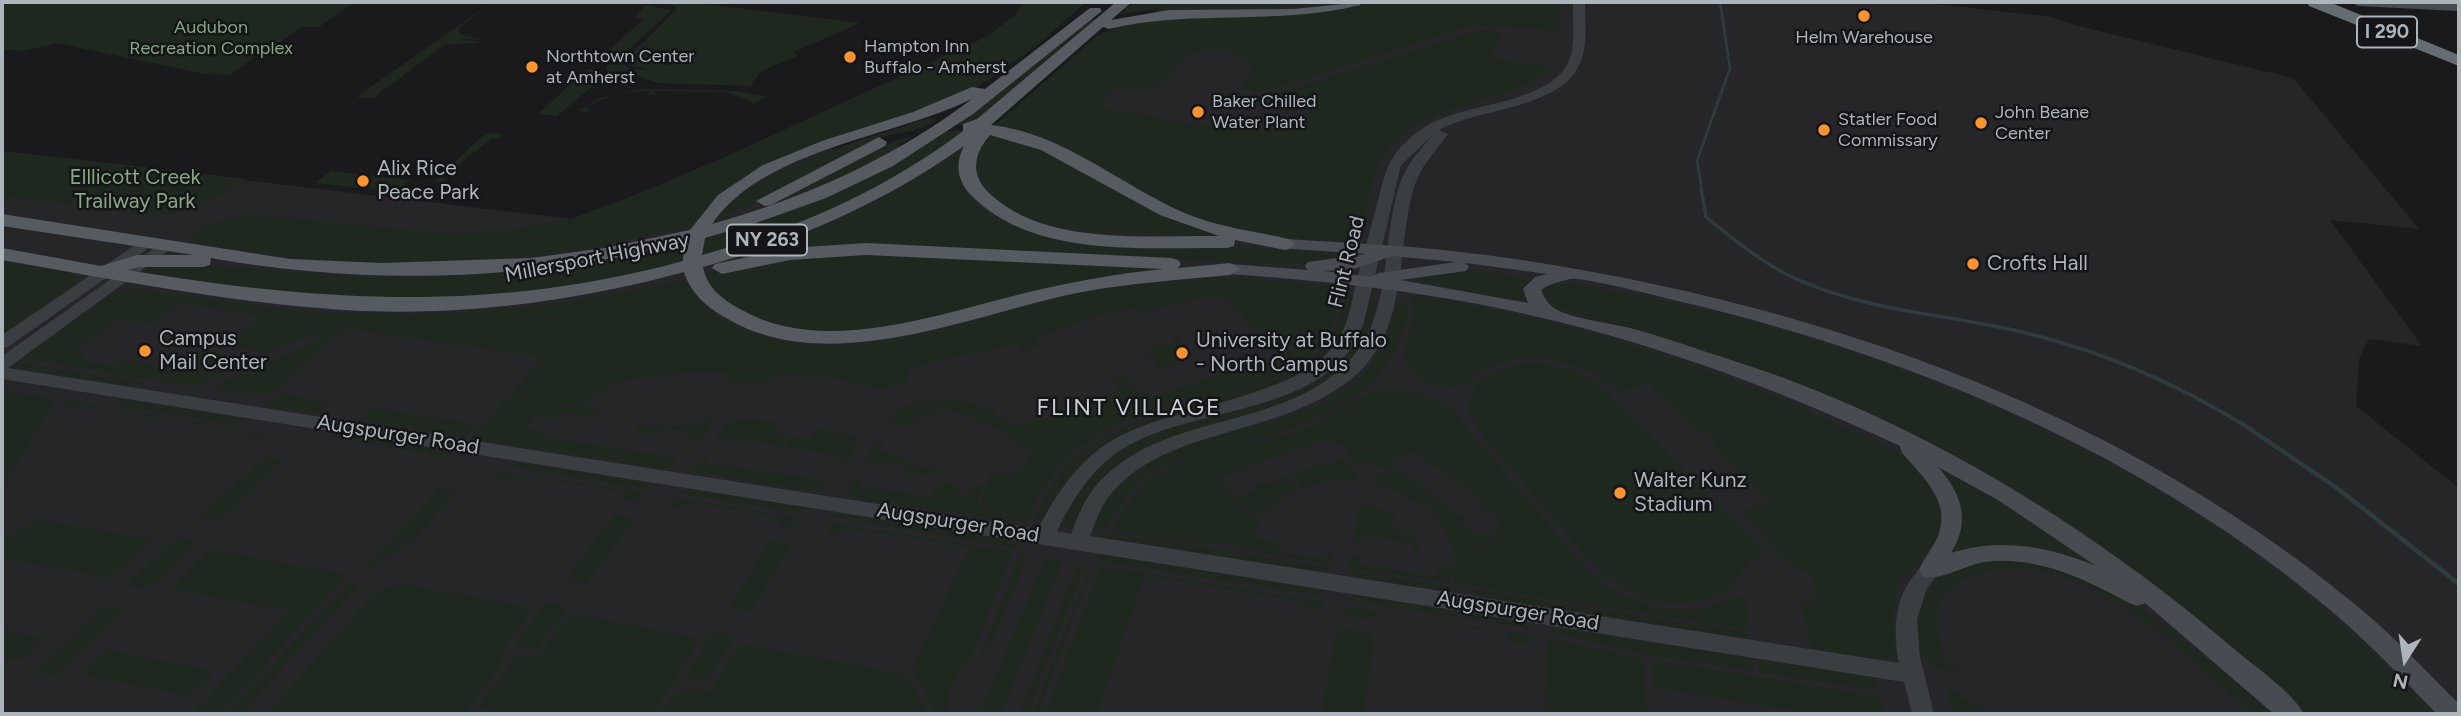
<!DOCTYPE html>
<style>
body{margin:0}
#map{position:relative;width:2461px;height:716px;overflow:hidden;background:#1a1a1c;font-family:Figtree,sans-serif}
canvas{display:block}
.frame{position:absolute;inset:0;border:4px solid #acb4bc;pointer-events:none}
.north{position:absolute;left:2370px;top:625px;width:70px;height:70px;-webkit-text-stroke:5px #151517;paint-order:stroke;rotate:192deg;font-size:19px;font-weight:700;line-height:28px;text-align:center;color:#acb4bc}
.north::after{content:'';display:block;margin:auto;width:24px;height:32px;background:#acb4bc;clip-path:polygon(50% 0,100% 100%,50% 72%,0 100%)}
</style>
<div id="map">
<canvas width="2461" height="716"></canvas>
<div class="frame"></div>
<div class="north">N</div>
</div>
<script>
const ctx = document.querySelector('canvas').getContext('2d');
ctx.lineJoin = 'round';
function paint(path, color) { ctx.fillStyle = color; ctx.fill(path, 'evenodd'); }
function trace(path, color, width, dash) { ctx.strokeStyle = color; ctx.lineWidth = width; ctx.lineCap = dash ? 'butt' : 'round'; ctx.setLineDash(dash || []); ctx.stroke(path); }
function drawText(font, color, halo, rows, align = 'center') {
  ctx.font = font + ' Figtree,sans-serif'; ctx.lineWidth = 5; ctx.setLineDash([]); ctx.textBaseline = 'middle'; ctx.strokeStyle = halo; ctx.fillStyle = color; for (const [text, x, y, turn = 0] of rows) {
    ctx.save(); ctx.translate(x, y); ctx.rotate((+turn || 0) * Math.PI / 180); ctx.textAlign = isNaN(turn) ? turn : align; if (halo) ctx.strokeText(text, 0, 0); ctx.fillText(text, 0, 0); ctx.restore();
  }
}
paint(new Path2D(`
 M1167,2H1916L2052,17L2078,26L2293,78L2419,229L2330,220L2422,346L2369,339L2359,359L2356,406L2459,488V714H2V151L571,219L607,207L735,153L994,141Z`), '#262629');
paint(new Path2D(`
 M2,2H354L319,27H301L281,42H275L230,75L205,74L57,43L22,51L2,49Z
 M493,2L459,28L461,35L486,40L452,38L482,42L444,45L373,98L356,97Z
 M648,2H688L860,23L793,52L797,56L761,71L750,86L659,83L631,74H609L606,69L608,65L619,61L631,69L652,70L627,65L625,60L677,9L672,5Z
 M1024,2H1086L1040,43L972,91L791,157L714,201L695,224L686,227C573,255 460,269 344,262C294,260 245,250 196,243L189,239L202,227L243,214L450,234L505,231L571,219L679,178L986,37L1014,16Z
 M1134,2H1256L1278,7L1177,6L1120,14Z
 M1363,2H1561L1559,30L1481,26L1463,28L1255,94L1242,87L1252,66C1226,41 1209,47 1179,59C1160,105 1146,80 1111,91L1102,104L1107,109L1160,117L1159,120C1194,123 1281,141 1307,118L1306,106L1278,97L1279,93L1481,30L1502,32L1491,59L1550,67C1510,105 1442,97 1396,140C1360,174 1376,212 1354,242L1245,235L1194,218L993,127L1097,36C1176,0 1277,31 1363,2Z
 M647,5L672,10L619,58L603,60L605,58L601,57L644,19L634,17Z
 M1092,19L1095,20L972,125H956Z
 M596,68L603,77L557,116L538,114L586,70Z
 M642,89L737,91L768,97L754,103L727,92L656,91L653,95H648L650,91C628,91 605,96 586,107L589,109L586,112L578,111L600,98Z
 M928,118L937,120C921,132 899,131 880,138C824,159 776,199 718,217C753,167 871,138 928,118Z
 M965,130C888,191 797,231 703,255L707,236L946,131Z
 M988,132C1071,151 1139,212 1222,236C1205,242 1173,234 1153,233C1100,231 1036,235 994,198C971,177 972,157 988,132Z
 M491,133L504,134L498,139L492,138L442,178L448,180L444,183L434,182L481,137Z
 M916,135L849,173L757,210L867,149Z
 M965,146C964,158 961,174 964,185C972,215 1026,231 1052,237L1337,253L1353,257L1334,263L1283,264L917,247L714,266C722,257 795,237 814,230C867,208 918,180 965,146Z
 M2,151L247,179C215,199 186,214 148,216L2,195Z
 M331,171L410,180L395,192L315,183Z
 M687,242L684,262C582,286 478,302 373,300C295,298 216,282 140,271L146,264C230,264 313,277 396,277C495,278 591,262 687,242Z
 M857,253L1170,268L1171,270C1128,274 1086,280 1044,289C950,309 846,356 752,315C732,307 714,295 706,274L763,262Z
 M2,262L72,273L77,277L60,285L2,325Z
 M1473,269L1536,280L1529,302L1426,283L1414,278L1424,272Z
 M1237,278L1342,287C1339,302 1337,319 1329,333C1274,430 1086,363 1029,520L987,507L981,500L992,472L1011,476L1027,466L1024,463L1034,453L1000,430L944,407L933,415L927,413C938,400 969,400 978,406L976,411L982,412L985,407H992L997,419L1004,418L1010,427L1032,421L1031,418L1035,417L1037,420L1058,415V408L1070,404L1077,408L1096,400L1094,397L1101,398L1119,390L1113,380L1126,377L1139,394L1148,392L1153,397L1232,370L1229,364L1236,361L1248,369L1275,356L1258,330L1224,297L1213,299L1209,296L1142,313L1136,307L1093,317L1036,338L1040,346L1022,352L1017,345L943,359L907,370L909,381L883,389L822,376L775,373L768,382L727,381V372L679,373L609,383L605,392L595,393L583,407L509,396L544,357L345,328L268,395L211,388L324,338L318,332L266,353L207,339L211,335L234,340L262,317L180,302L150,324L120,318L71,352L85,355L79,361L118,367L127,360L167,368L204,348L212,350L153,380L20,357L109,294L132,288L303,312L417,315L553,305L688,280C696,302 714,316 736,326C843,377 981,312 1089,291C1138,282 1187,280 1237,278Z
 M78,280L74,288L2,338V328L65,284Z
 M1552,284C1569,282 1587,287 1604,290C1648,297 1691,306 1734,317C2009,393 2236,505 2434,714H2305L2263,675L2029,501L1678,343L1555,307L1543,297V291Z
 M1350,291L1353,297C1351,308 1349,323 1344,333C1339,344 1329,353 1319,361C1229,436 1103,383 1043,520H1035C1096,356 1322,445 1346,293Z
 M1421,295C1568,320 1707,363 1841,426C1866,438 1901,449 1921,469C1932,481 1940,500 1948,514L1934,546L1898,584L1892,619L1895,655C1881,664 1824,653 1811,644L1801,601L1817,602L1812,574L1790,565L1742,512L1770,501L1714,447L1718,444L1703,430L1698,431L1648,383L1618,392C1585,362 1535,348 1492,366C1480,371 1472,383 1459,386C1436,390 1410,377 1403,354L1414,312L1410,297Z
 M1370,298L1377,299L1372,326L1352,360L1306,396L1119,465L1099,484L1074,528L1060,527L1059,523C1068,508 1077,485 1089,473C1165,401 1291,428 1350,347C1362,332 1362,315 1370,298Z
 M1402,299L1409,312C1388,401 1315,424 1234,445C1210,451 1185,455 1162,466C1148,473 1135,484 1126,497C1115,510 1113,525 1096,533L1093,526C1097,517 1101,506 1107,497C1149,431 1273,436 1338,394C1360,380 1381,358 1389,333C1393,322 1392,307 1402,299Z
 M1176,336L1195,358L1160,369L1152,358L1141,360L1143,354L1153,356L1156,351L1146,348L1148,345L1154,343L1159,348L1176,343L1173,338Z
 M216,351L240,360L232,368L196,386L158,380Z
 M15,363H20L146,383L131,385L19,368Z
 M1537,363L1574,371L1602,387L1766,552C1737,563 1743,586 1710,597C1634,622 1590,561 1547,511C1526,485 1504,460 1482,434C1446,388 1496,364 1537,363Z
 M1383,390L1414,391L1450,408L1586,569C1615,597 1661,616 1703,608C1718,605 1730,595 1745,597L1748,629L1454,583V554L1474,551L1500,538L1494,530L1503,523L1488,508L1483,510L1480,507L1484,504C1469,489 1453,477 1436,466L1432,469L1428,466L1431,463L1414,452L1399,456L1385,468L1373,466V462H1354L1343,446L1329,439L1309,444L1311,448L1306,449L1303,446L1246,467L1248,470L1244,472L1241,469L1222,478L1229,490L1222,495L1223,500L1261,518C1258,523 1257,532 1252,537C1235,555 1137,534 1112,530C1123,515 1128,499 1142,486C1185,447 1255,448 1307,428C1333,418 1356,396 1383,390Z
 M2,391L55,399L2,489Z
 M281,394L329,401L316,414L264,406Z
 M507,398L600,411L599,418L563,413L555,419L538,414L525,428L541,431L546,429L542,437L672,457L679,452L671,469H668L471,439Z
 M127,400L241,418L236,424L120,405Z
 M973,400L935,404L909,427L887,421C903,396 948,399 973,400Z
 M68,402H74L268,434L256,440L245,439L250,433L82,406L75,411H68L65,408Z
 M371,408L477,424L463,437L358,421Z
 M708,417L714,420C707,429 701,442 688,440L692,433L665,428L657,435L635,431L640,421L643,422V427L705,424Z
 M736,419L778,422L771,433L789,436L782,446L725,437L720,443H714L724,426Z
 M818,428L856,436L857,445L847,462L840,463L843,456L785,447L792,436L811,439Z
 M345,434L450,451V452L446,457L331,437Z
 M878,441L884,443L879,450L928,470L935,465L939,467L927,476L902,472L905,465L876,460L871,467L865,466L864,461L874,443Z
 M708,454L705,462L821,480L826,473L823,492L696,472L694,466Z
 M265,457L282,461L220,520L200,518Z
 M1345,459L1359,481L1334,480L1302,487L1292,474L1316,467L1314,463L1319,462L1321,466Z
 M519,462L649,483L646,489L505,465Z
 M1391,467L1410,479L1414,477L1418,479L1415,482L1438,498L1423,506L1397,491L1372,483Z
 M1938,468L2019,514L2097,567L1952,551Z
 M498,471H504L644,493L634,502L622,499L623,492L515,475L499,480L495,477Z
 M1288,475L1297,489L1263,514L1224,497L1230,491L1240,498L1259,489L1256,485L1260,483L1264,486Z
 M858,478L862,479L860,486L929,497L938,486L953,482L963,500L971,498L969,491L973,484L984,485L978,500L980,506L1027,523L850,498L846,490L853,479Z
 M442,486L459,489L417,536L368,571L361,572Z
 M692,489L803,507L801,513L677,493Z
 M678,498L799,518L790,528L779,525L777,517L689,503L681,509L671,508V499Z
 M1441,500L1458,517L1462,515L1466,518L1461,521L1476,536L1491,532L1496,537L1471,549L1454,550L1444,529L1428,509Z
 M1368,504L1396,516L1390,523L1401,534L1414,533L1420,550L1413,551L1412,543L1363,535L1361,542H1354L1359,509Z
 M615,514L634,518L587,583L565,581Z
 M839,514L1017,541L1015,548L832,517Z
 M36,519H38L152,540L99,585L105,576L2,558V544Z
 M833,523L1012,552L974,651L966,664L960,667L947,697L950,703L945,714H937L912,669L969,548L846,528L839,533L830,534L825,526Z
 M1109,533L1330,568L1317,571L1104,538Z
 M1257,536L1256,540L1280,543L1279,552L1324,559L1329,551L1334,555L1332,564L1233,548Z
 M176,538L197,541L147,589L126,586Z
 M771,540L791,545L751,611L729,609Z
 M210,550L343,574L345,577L220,714H192L289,611L175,589L163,597Z
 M1020,553L1028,556L988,651L980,657Z
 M1099,554L1313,588L1323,596L1100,561Z
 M1355,555L1359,556L1358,564L1437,577L1440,566L1451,567L1450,583L1348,567L1350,557Z
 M1045,559L1062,561L1001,714H980Z
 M1990,559L2054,564L2131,601L2224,672L2272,714H2252C2186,653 2068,535 1969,577C1925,596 1936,625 1945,662L1957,664L1959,671C1948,670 1936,670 1928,662C1904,641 1922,591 1944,575C1958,565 1974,563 1990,559Z
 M1078,563L1085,564L1028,714H1020Z
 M1101,566L1318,601L1324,603L1320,609L1313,611L1304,608L1301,601L1144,576L1097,714H1045Z
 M1091,570L1038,714H1033L1088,571Z
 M1349,571L1452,587V588L1444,591L1357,577Z
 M351,581L361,582L241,714H226Z
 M401,584L533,608L503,650L498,669L464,714H267L371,597L385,588Z
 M1468,589L1749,633V639L1472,595Z
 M1358,595L1518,620L1529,628L1344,599Z
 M546,602L568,607L537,649L514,646Z
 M106,605L124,609L56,675L33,673Z
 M1340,606L1524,634L1531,637L1526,643L1517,644L1510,641L1508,634L1379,613L1371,620L1349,617Z
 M573,614L700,639L652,714H517L477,707L515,659L522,655L538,657L567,619Z
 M1556,628L1752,658L1754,671L1639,653L1550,631Z
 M1342,629L1368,633L1374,639L1363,714H1321L1336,634Z
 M2,630L43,638V639L20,660L2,658Z
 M714,631L735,637L707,681L684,678Z
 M1548,638L1643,659L1647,714H1545Z
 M740,644L901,673L907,677L929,714H659C676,688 680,687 710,692Z
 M106,650L214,671V673L191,696L81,674Z
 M1759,659L1876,677L1879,688L1875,690L1759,672Z
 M1659,661L1875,696L1882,701L1884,714H1818L1653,687V664Z
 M1947,690L1960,692L1961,699L1979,705L1991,714H1953Z`), '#1f281f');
trace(new Path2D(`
 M1702,190L1697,161L1730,68L1720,2`), '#2e3c41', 2.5);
trace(new Path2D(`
 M1701,188L1706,217C1732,238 1759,260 1788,275C1862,312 1951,314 2030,334C2107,353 2177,384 2244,425`), '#2e3c41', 3.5);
trace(new Path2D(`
 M2241,423L2337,488L2459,584`), '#2e3c41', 4.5);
paint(new Path2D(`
 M1573,2H1585C1585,21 1588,43 1581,61C1564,109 1478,108 1439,130L1448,134C1435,152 1421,165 1414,187C1396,247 1409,324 1359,372C1288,439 1162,424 1108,498C1099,510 1095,524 1090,536L1899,663C1893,632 1894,599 1915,574C1922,565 1926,561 1937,564L1940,570L1926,590L1917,620L1920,657L1934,714H1912L1904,682L2,379V356L166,240L174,245L172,248L8,368L1038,529C1095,420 1142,429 1246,395C1274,386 1300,377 1322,358C1348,337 1350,308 1357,278C1364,252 1371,227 1378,201C1383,181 1386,164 1400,148C1412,135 1426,124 1443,118C1478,104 1547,100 1567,65C1577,47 1572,21 1573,2ZM1434,134C1419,150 1406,165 1399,186C1381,243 1393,317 1348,362C1279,433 1159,410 1095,487C1084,500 1077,518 1071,534L1057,531C1072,501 1089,472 1118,452C1191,402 1331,420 1364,322L1401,165Z
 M147,237L155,242L153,245L8,347L2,348V335Z`), '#3a3d41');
paint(new Path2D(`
 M2351,2L2459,3V11L2358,6Z
 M1285,239C1352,243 1419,246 1486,255C1796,297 2106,401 2351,601C2390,632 2424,669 2459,704V714H2437C2404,680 2371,645 2335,614C2147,455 1917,357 1678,301C1662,297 1580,276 1570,279C1562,281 1548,284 1541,290C1545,299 1549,306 1557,310C1575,319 1609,323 1630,328C1664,337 1697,349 1731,360C1917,419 2091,526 2239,653C2257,668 2294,694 2304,714H2274L2145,603L2137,606L2129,603C2085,579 2036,555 1984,562C1965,565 1940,582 1922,576L1919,570C1924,558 1933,548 1938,536C1952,502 1922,476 1902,453L1900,446C1750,376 1595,321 1431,296C1364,285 1297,279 1230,274L1221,269L1230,264L1308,270L1305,266L1308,262L1367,254L1279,248L1276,244L1279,240ZM1392,256L1456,262L1379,273L1371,277L1324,271L1354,269ZM1466,263L1547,274L1535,277L1523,289L1528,303L1400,280L1466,271L1469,267ZM1938,467L1998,500L2096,566C2050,547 2001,537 1951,553C1971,521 1962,494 1938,467Z`), '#484c52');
paint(new Path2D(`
 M1116,2H1132L1111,20L1169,10L1294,9L1362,2L1360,5C1277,26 1192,9 1109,29L1103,27L991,125C1064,133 1121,186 1187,214C1221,228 1256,231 1292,240L1294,244L1292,248L1285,250L1235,240L1234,246L1227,248C1145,247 1033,259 971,195C957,181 955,163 964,146C885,202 796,241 703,267C707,288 722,299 740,309C827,360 951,309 1042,289C1082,280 1122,273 1163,269L866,255L790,260L722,274L712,268L715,264L790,248L866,243L1171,258L1178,260L1181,264L1178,268L1230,263L1240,269L1230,275C1179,280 1127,283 1077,293C970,315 828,379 726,318C707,307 691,294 684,272C574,302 457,317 343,310C228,302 115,280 2,260V248L101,266L137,255H194L2,226V214L290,259L382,263L531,258L605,248L690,230L718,195L763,165L822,141L913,112L972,87L985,89L1090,8H1100L1102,11L973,114L893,166L826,198L756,223L705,238L702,255C794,230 887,189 963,131V124L977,119ZM972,99C894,158 805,198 712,224C765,148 892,138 972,99ZM990,135L1041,150L1160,215L1219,236C1146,235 1044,247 988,192C970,174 974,153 990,135ZM684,243L683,261C492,313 320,302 127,270L138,267H203L210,265L211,258C365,286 532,281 684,243Z
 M879,137L887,142L885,146L771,205L765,206L756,201Z`), '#565a61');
paint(new Path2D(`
 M2307,2H2329L2459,55V66L2309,6Z`), '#666c73');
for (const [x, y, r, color] of [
 [1864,16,7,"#fb9333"],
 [850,57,7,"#fb9333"],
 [532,67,7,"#fb9333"],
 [1198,112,7,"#fb9333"],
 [1981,123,7,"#fb9333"],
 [1824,130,7,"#fb9333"],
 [363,181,7,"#fb9333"],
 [1973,264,7,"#fb9333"],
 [145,351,7,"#fb9333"],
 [1182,353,7,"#fb9333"],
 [1620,493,7,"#fb9333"]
]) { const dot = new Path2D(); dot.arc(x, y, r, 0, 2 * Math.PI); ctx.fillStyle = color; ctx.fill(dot); trace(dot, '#151517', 2.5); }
drawText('18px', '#86a882', '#151517', [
 ["Audubon",211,28],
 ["Recreation Complex",211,49]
]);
drawText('18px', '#acb4bc', '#151517', [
 ["Helm Warehouse",1864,38,"center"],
 ["Hampton Inn",864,47],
 ["Buffalo - Amherst",864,68],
 ["Northtown Center",546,57],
 ["at Amherst",546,78],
 ["Baker Chilled",1212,102],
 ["Water Plant",1212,123],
 ["John Beane",1995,113],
 ["Center",1995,134],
 ["Statler Food",1838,120],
 ["Commissary",1838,141]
], 'left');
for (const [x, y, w] of [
 [2387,32,60],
 [767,240,80]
]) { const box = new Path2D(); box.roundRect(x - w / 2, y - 15.5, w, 31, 5); ctx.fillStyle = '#151517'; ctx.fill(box); trace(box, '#acb4bc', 2); }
drawText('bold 19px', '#acb4bc', null, [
 ["I 290",2387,32],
 ["NY 263",767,240]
]);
drawText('21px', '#acb4bc', '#151517', [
 ["Alix Rice",377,169],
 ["Peace Park",377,193],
 ["Crofts Hall",1987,264],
 ["Campus",159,339],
 ["Mail Center",159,363],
 ["University at Buffalo",1196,341],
 ["- North Campus",1196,365],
 ["Walter Kunz",1634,481],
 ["Stadium",1634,505]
], 'left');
drawText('21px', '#86a882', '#151517', [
 ["Elllicott Creek",135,178],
 ["Trailway Park",135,202]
]);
drawText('21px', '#acb4bc', '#151517', [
 ["Millersport Highway",597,258,-11],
 ["Flint Road",1347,262,-76],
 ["Augspurger Road",398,435,9],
 ["Augspurger Road",958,523,9],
 ["Augspurger Road",1518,611,9]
]);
ctx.letterSpacing = '2px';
drawText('23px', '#cdd2d8', '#151517', [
 ["FLINT VILLAGE",1129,408]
]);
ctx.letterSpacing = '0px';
</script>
